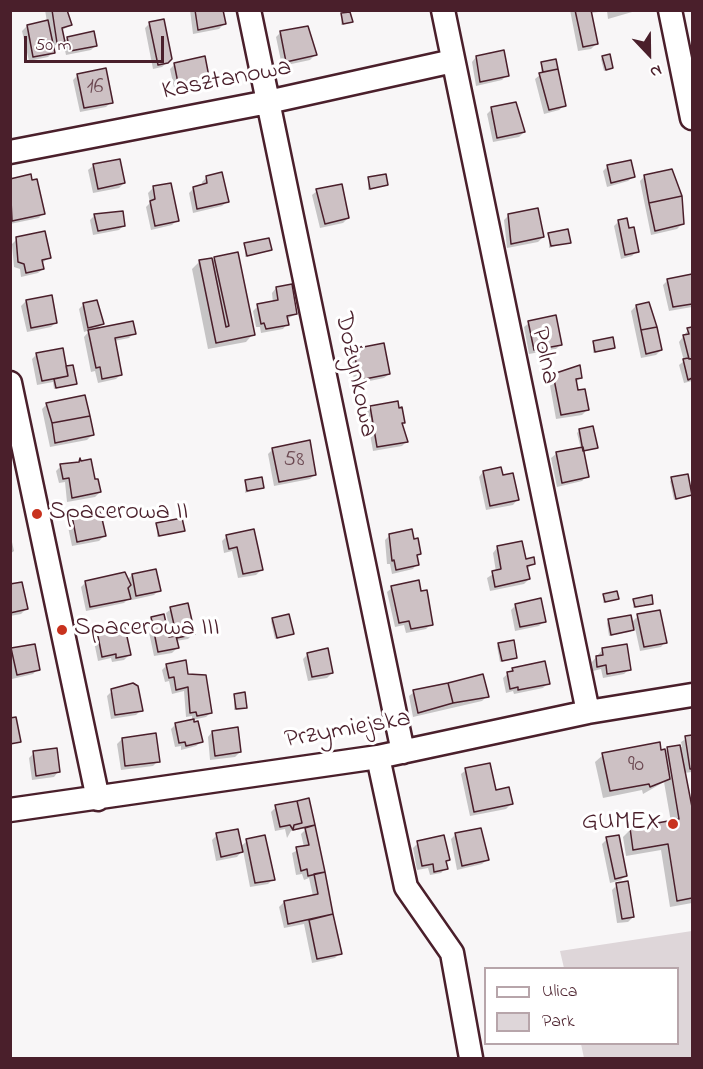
<!DOCTYPE html>
<meta charset="utf-8">
<style>
body{margin:0}
#map{position:relative;width:703px;height:1069px;overflow:hidden;background:#f8f6f7;font-family:"Indie Flower",sans-serif}
canvas{display:block}
.frame{position:absolute;inset:0;border:12px solid #4a1f2b;pointer-events:none}
.legend{position:absolute;left:484px;top:967px;width:195px;height:78px;box-sizing:border-box;background:#fff;border:2px solid #b7a5aa;margin:0;padding:8px 10px;list-style:none;font-size:18px;color:#4a1f2b}
.legend li{display:flex;align-items:center;gap:12px;height:30px}
.legend b{width:30px;border:2px solid #b7a5aa}
.north{position:absolute;left:619px;top:24px;width:60px;height:60px;-webkit-text-stroke:4px #fff;paint-order:stroke;rotate:158deg;font-size:16px;font-weight:700;line-height:24px;text-align:center;color:#4a1f2b}
.north::after{content:'';display:block;margin:auto;width:21px;height:27px;background:#4a1f2b;clip-path:polygon(50% 0,100% 100%,50% 72%,0 100%)}
.scale{position:absolute;left:24px;top:36px;width:140px;height:27px;box-sizing:border-box;border:3px solid #4a1f2b;border-top:0;padding-left:8px;font-size:18px;line-height:21px;white-space:nowrap;color:#4a1f2b;-webkit-text-stroke:4px #fff;paint-order:stroke}
</style>
<div id="map">
<canvas width="703" height="1069"></canvas>
<div class="frame"></div>
<ul class="legend">
<li><b style="height:8px;background:#fff"></b>Ulica</li>
<li><b style="height:16px;background:#ded6d9"></b>Park</li>
</ul>
<div class="north">N</div>
<div class="scale">50 m</div>
</div>
<script>
const ctx = document.querySelector('canvas').getContext('2d');
ctx.lineJoin = 'round';
function paint(path, color) { ctx.fillStyle = color; ctx.fill(path, 'evenodd'); }
function trace(path, color, width, dash) { ctx.strokeStyle = color; ctx.lineWidth = width; ctx.lineCap = dash ? 'butt' : 'round'; ctx.setLineDash(dash || []); ctx.stroke(path); }
function drawText(font, color, halo, rows, align = 'center') {
  ctx.font = font + ' "Indie Flower",sans-serif'; ctx.lineWidth = 6; ctx.setLineDash([]); ctx.textBaseline = 'middle'; ctx.strokeStyle = halo; ctx.fillStyle = color; for (const [text, x, y, turn = 0] of rows) {
    ctx.save(); ctx.translate(x, y); ctx.rotate((+turn || 0) * Math.PI / 180); ctx.textAlign = isNaN(turn) ? turn : align; if (halo) ctx.strokeText(text, 0, 0); ctx.fillText(text, 0, 0); ctx.restore();
  }
}
paint(new Path2D(`
 M692,931V1058H584L581,1044H678V968H564L560,951Z`), '#ded6d9');
paint(new Path2D(`
 M45,10H66L70,25L61,31L63,42L68,38L96,45L91,50L66,55L63,41L52,47L53,52L48,57L29,61L22,31L27,26L47,22Z
 M190,10H222L224,24L219,29L193,34Z
 M570,10H639L608,19L607,11L590,13L596,44L591,49L578,51Z
 M342,15L351,22L341,25Z
 M150,23L171,58L162,67L153,69L145,28Z
 M281,32L315,55L310,60L282,66L276,37Z
 M476,57L507,75L502,80L476,86L472,62Z
 M603,57L612,67L610,69L604,71L601,59Z
 M555,60L564,106L559,110L544,114L535,79L541,74L542,63Z
 M175,64L208,82L204,87L175,92L170,69Z
 M78,75L111,102L106,107L80,112L73,80Z
 M492,109L524,132L519,137L493,142L487,114Z
 M93,166L124,183L119,188L93,193L88,170Z
 M608,166L633,177L628,181L607,187L603,171Z
 M207,177L227,202L222,206L193,213L189,193L194,188L203,186L202,182Z
 M644,177L678,185L683,208L682,224L677,229L651,235L640,181Z
 M368,179L386,185L368,190Z
 M10,180L43,213L39,218L10,224Z
 M153,188L177,220L172,225L151,230L146,207L150,203L148,193Z
 M317,191L348,218L343,223L320,228L312,195Z
 M95,215L124,225L119,230L93,235L90,220Z
 M509,215L543,237L538,242L507,248L504,220Z
 M619,221L637,251L632,256L621,259L614,226Z
 M549,234L569,242L549,248Z
 M17,239L49,258L42,263L43,269L38,273L21,277L20,269L14,267L12,244Z
 M245,245L271,250L245,257Z
 M215,258L253,334L246,342L208,349L192,269L199,262L210,259L211,262Z
 M692,275V307L669,311L663,285L668,280Z
 M276,288L296,314L287,319V324L283,329L261,333L260,327H256L253,311L258,306L273,303L272,293Z
 M26,301L56,322L51,327L27,332L21,306Z
 M97,301L102,324L96,330L134,333L129,338L114,341L121,374L116,379L98,383L95,371L91,372L84,337L90,330L84,332L79,309L84,304Z
 M636,306L661,350L656,355L641,358L631,311Z
 M529,323L561,344L556,349L529,354L524,327Z
 M692,329V381L684,383L679,365L684,361L679,342L688,330Z
 M593,342L614,348L593,353Z
 M354,350L389,374L384,378L355,384L349,355Z
 M37,354L65,370L75,383L54,389L53,382L37,385L32,359Z
 M554,375L581,377L576,382V392L587,410L582,415L556,419L549,380Z
 M47,404L92,435L87,440L50,447L42,409Z
 M371,407L398,409L406,442L402,446L373,451L366,412Z
 M579,431L596,448L582,452L587,476L582,481L557,487L551,458L556,454L581,449L577,433Z
 M273,449L315,474L310,479L274,486L268,454Z
 M61,466L94,481L100,492L95,497L67,502L65,482L59,483L56,471Z
 M483,472L501,477L517,500L513,505L486,510L479,477Z
 M672,479L691,495L674,500L670,481Z
 M246,482L263,487L245,493Z
 M72,517L104,536L99,541L72,546L67,522Z
 M157,525L183,530L157,537Z
 M10,533L14,551L10,554Z
 M390,535L419,554L416,557L417,564L413,569L392,574L390,564H387L385,540Z
 M227,536L261,570L256,575L238,578L232,551L224,553L222,541Z
 M497,548L534,563L527,569L529,579L524,584L490,591L487,578L496,572L493,553Z
 M132,575L159,590L154,595L132,600L131,596L124,603L86,611L81,587L86,582L127,580Z
 M10,586L26,609L21,614L10,616Z
 M392,588L431,624L426,629L406,633L404,625L395,627L387,592Z
 M604,595L618,599L603,603Z
 M634,600L652,603L633,608Z
 M516,605L544,621L539,626L515,631L511,610Z
 M171,609L193,634L188,639L176,641L177,648L172,653L154,656L147,623L152,618L168,639L172,638L166,613Z
 M638,616L665,642L661,647L640,651L635,628L630,632L609,636L607,623L609,620L631,623Z
 M273,619L292,634L275,639L271,621Z
 M98,632L129,655L124,660L112,662L111,658L98,661L93,637Z
 M499,644L516,657L500,662L497,646Z
 M603,649L629,669L624,674L603,678L601,669L593,671L592,662Z
 M12,650L38,669L33,674L12,679Z
 M308,654L332,673L327,678L308,681L303,659Z
 M167,665L187,675L211,712L206,717L192,720L201,742L196,746L181,750V746L175,747L171,729L176,724L192,721V716L186,717L184,691L172,694L169,681L165,682L162,670Z
 M513,669L548,683L543,688L514,694L513,691L506,693L503,678Z
 M112,691L141,710L136,715L111,719L107,696Z
 M414,692L487,696L482,701L413,717L409,696Z
 M234,695L245,707L243,709L234,710Z
 M212,732L240,752L235,757L210,760L208,737Z
 M692,735V772L684,773L692,815V903L670,907L661,850L626,856L623,837L631,829L671,822L664,782L643,794L642,790L603,798L595,762L603,755L664,752L668,749L682,747L681,742Z
 M122,739L158,761L153,766L121,770L117,744Z
 M34,753L58,772L54,777L32,780L29,758Z
 M466,770L495,792L511,804L506,809L470,816L461,774Z
 M308,800L340,953L335,958L312,963L304,924L284,928L279,907L284,902L313,896L309,878L304,880L302,874L296,875L292,853L304,847L301,834L307,828L291,831L287,838L285,829L275,831L271,812L276,807Z
 M456,834L487,860L482,864L457,870L451,839Z
 M217,835L240,847L247,841L273,879L268,884L250,887L243,850L237,857L216,861L212,840Z
 M607,839L626,875L621,880L610,883L602,844Z
 M418,843L448,860L445,863L446,868L441,873L430,875L428,868L417,870L413,848Z
 M617,885L633,917L628,922L617,923L612,890Z`), '#0003');
const building = new Path2D(`
 M52,10H67L72,25L62,28L65,42L57,43Z
 M195,10H223L226,24L198,30Z
 M575,10H591L598,44L583,47Z
 M350,12L353,22L343,24L341,13Z
 M164,19L172,59L168,63L158,65L149,22Z
 M48,20L55,53L33,57L27,25Z
 M308,26L317,55L286,62L280,31Z
 M94,31L97,46L70,51L67,37Z
 M504,50L509,76L480,82L476,56Z
 M610,54L613,68L606,70L602,56Z
 M205,56L210,82L179,88L174,63Z
 M556,59L558,69L543,72L541,62Z
 M106,68L113,103L84,108L77,74Z
 M558,69L566,106L549,110L539,73Z
 M516,102L525,132L497,138L491,107Z
 M120,159L125,183L98,189L93,164Z
 M631,160L635,177L611,183L607,165Z
 M672,169L682,196L649,203L644,175Z
 M222,172L229,202L197,209L193,187L207,183L206,176Z
 M31,174L32,180L37,179L45,214L12,221L10,179Z
 M386,174L388,185L370,189L368,177Z
 M171,183L179,221L155,226L150,201L155,199L153,186Z
 M342,184L349,218L325,224L316,189Z
 M682,196L684,224L655,231L649,203Z
 M538,208L544,237L511,244L508,214Z
 M123,211L125,226L98,231L94,214Z
 M627,218L629,228L634,227L639,252L625,255L618,220Z
 M568,229L571,243L551,246L548,233Z
 M45,231L51,258L42,260L44,269L26,273L24,264L18,262L16,237Z
 M269,238L272,250L247,256L244,243Z
 M238,252L255,335L216,343L199,260L212,258L226,327L229,326L214,257Z
 M692,274V304L673,307L667,279Z
 M292,284L297,314L287,316L289,325L266,329L264,323L261,324L257,304L278,300L276,287Z
 M52,295L57,323L31,328L26,300Z
 M97,300L104,324L88,328L83,303Z
 M649,302L657,327L641,330L636,305Z
 M556,315L562,345L534,350L528,321Z
 M133,321L136,334L115,338L122,375L102,379L100,367L96,368L88,330Z
 M657,327L662,350L646,354L641,330Z
 M692,327V359H689L683,335L689,334L687,328Z
 M613,337L615,348L595,352L593,341Z
 M384,343L390,374L360,380L353,349Z
 M63,348L68,376L42,381L36,353Z
 M688,358L692,359V378L688,380L683,359Z
 M73,365L77,384L56,388L54,379L68,376L66,366Z
 M580,365L582,378L576,379L578,390L585,389L589,410L561,415L553,374Z
 M85,395L90,416L52,423L46,403Z
 M398,401L399,408L402,407L405,423H402L408,442L377,447L370,406Z
 M90,416L94,435L55,443L52,423Z
 M593,426L598,448L583,451L579,429Z
 M310,440L316,475L279,482L272,448Z
 M583,447L589,477L562,483L556,452Z
 M80,458L81,461L91,459L95,479H98L101,492L72,498L69,478L63,479L60,464L79,462Z
 M501,467L503,475L513,473L519,500L490,506L483,471Z
 M688,474L692,495L676,499L671,477Z
 M262,477L264,488L247,491L245,480Z
 M100,510L106,536L77,542L72,516Z
 M182,518L185,531L159,536L156,523Z
 M254,529L263,570L243,574L237,547L229,549L226,535Z
 M412,529L414,539L418,538L421,554L417,555L419,565L396,570L394,560L392,561L389,534Z
 M522,541L526,559L534,557L535,564L527,566L530,579L495,587L492,571L501,569L497,546Z
 M156,569L161,591L136,596L132,574Z
 M125,572L131,585L128,588L131,599L90,607L85,581Z
 M419,580L421,591L427,590L433,625L411,629L409,621L399,623L391,586Z
 M22,582L28,609L10,613V584Z
 M617,591L619,599L605,602L603,594Z
 M652,595L653,604L635,607L633,599Z
 M541,598L546,622L520,627L515,604Z
 M188,603L195,634L177,638L170,607Z
 M660,610L667,643L644,647L637,614Z
 M164,614L169,637L176,636L179,648L158,652L151,617Z
 M289,614L294,634L277,638L272,618Z
 M631,615L634,630L611,635L608,619Z
 M124,623L131,655L116,658V654L102,657L97,631Z
 M514,640L517,658L502,661L498,643Z
 M35,644L40,670L17,675L11,648Z
 M627,644L631,670L607,674L606,665L597,667L596,656L603,655L602,648Z
 M328,648L333,673L312,677L307,653Z
 M186,660L188,674L206,675L212,713L197,716L196,712L190,713L188,687L176,690L174,677L169,678L166,664Z
 M545,661L550,684L518,690V687L510,689L507,672L513,671L512,668Z
 M483,674L489,697L453,703L448,683Z
 M133,683L138,686L143,711L115,715L111,689Z
 M448,683L453,703L418,713L413,690Z
 M245,692L247,708L236,709L234,694Z
 M16,717L21,742L10,744V718Z
 M194,719V722L198,721L203,742L186,746L185,742L179,743L175,723Z
 M238,727L241,752L215,756L212,731Z
 M156,733L160,762L125,766L122,738Z
 M692,735V769H690L685,736Z
 M660,742L661,750L665,749L670,779L650,787L649,784L610,791L602,753Z
 M680,745L692,807V898L677,901L668,844L633,850L630,828L679,819L667,747Z
 M57,748L60,772L36,776L33,751Z
 M490,763L496,790L509,787L513,804L474,812L465,768Z
 M309,798L315,825L293,830L294,825L302,823L297,801Z
 M297,801L302,823L294,825L293,830L290,825L280,827L275,805Z
 M315,825L325,872L308,876L307,869L301,871L296,847L309,845L305,828Z
 M481,828L489,860L462,866L455,833Z
 M238,829L243,852L221,857L216,833Z
 M265,835L275,880L255,883L246,839Z
 M444,835L450,860L446,861L448,869L434,872L433,864L422,866L417,841Z
 M619,835L627,876L615,879L606,837Z
 M325,872L333,914L288,924L284,901L318,894L314,874Z
 M628,881L634,917L622,919L616,883Z
 M333,914L342,954L317,959L309,920Z`);
paint(building, '#cdc1c4');
trace(building, '#4a1f2b', 1.5);
const minor = new Path2D(`
 M249,10L403,752
 M443,10L588,712
 M670,10L692,118
 M10,152L268,102L453,61
 M10,383L98,799
 M378,757L406,887L452,953L471,1058
 M10,810L378,757L588,712L692,695`);
trace(minor, '#4a1f2b', 27);
trace(minor, '#fff', 22);
for (const [x, y, r, color] of [
 [37,514,6,"#c8321e"],
 [62,630,6,"#c8321e"],
 [673,824,6,"#c8321e"]
]) { const dot = new Path2D(); dot.arc(x, y, r, 0, 2 * Math.PI); ctx.fillStyle = color; ctx.fill(dot); trace(dot, '#fff', 2); }
drawText('22px', '#6b4851', null, [
 ["16",95,88],
 ["58",294,461],
 ["90",636,766]
]);
drawText('26px', '#4a1f2b', '#fff', [
 ["Kasztanowa",227,81,-11],
 ["Polna",543,356,78],
 ["Dożynkowa",354,375,78],
 ["Przymiejska",348,731,-10]
]);
drawText('26px', '#4a1f2b', '#fff', [
 ["Spacerowa II",49,514],
 ["Spacerowa III",74,630],
 ["GUMEX",661,824,"right"]
], 'left');
</script>
